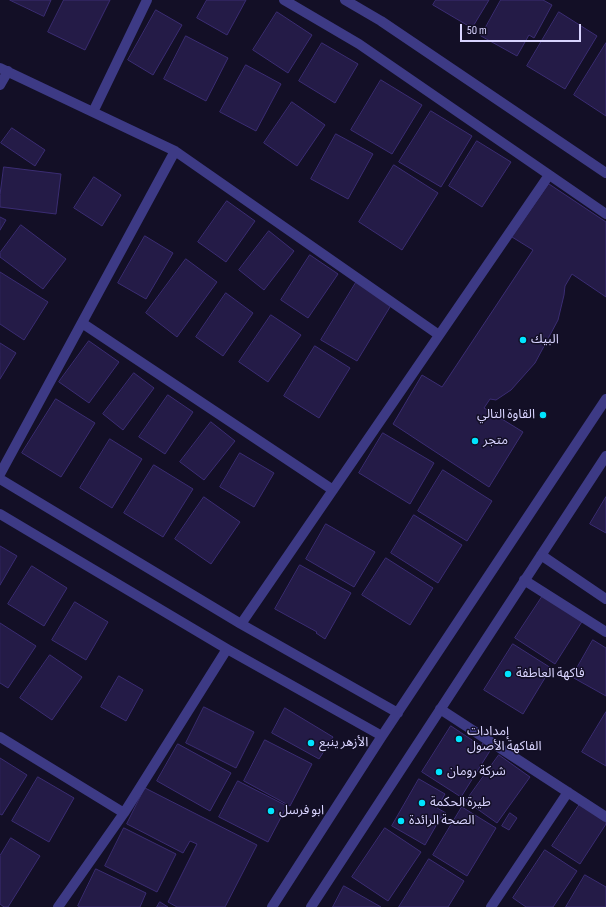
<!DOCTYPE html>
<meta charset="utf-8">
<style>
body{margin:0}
#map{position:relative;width:606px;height:907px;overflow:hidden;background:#130f26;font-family:"Sofia Sans Condensed",sans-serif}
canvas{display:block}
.scale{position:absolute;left:460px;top:24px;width:121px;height:18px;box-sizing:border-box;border:2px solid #d9d4ff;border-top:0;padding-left:5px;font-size:12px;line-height:14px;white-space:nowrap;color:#d9d4ff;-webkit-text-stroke:3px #130f26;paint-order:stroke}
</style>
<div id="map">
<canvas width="606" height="907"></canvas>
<div class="scale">50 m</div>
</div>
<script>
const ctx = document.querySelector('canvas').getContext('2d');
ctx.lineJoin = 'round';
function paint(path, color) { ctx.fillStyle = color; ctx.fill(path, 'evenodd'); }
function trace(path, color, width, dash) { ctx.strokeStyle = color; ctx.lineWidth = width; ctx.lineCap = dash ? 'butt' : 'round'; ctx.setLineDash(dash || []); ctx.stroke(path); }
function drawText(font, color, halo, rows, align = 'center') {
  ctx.font = font + ' "Sofia Sans Condensed","Noto Sans Arabic",sans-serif'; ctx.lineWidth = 3; ctx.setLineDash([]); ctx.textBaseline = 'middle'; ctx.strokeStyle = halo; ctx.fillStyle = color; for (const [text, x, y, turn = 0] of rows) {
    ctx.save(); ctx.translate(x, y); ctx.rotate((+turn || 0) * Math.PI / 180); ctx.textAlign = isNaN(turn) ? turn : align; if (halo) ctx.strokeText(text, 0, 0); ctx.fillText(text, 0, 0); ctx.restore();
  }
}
const building = new Path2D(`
 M10,0H51L44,16Z
 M64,0H110L85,50L48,32Z
 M207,0H246L227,35L197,18Z
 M436,0H489L472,28L433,5Z
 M501,0H543L552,5L534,38L529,35L517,56L481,36Z
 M156,10L182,25L153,75L128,60Z
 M277,12L312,35L288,73L253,50Z
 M559,12L597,36L565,89L527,66Z
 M186,36L228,58L206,101L164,79Z
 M322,43L358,64L335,103L299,81Z
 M606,43V116L574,95Z
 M246,65L281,84L256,131L220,112Z
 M381,80L422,105L392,154L351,130Z
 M292,102L325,125L297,166L264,143Z
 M431,111L472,136L441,187L399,162Z
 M12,128L45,150L35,166L1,143Z
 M336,134L373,154L348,199L311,179Z
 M477,141L511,162L482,207L449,186Z
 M394,165L438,193L402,250L359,222Z
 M4,167L61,174L56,214L0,207V195Z
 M94,177L121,195L102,226L74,208Z
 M549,184L606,222V297L572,274L565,286L564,295L558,320L535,363L511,390L496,400L490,399L484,408L523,432L489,487L393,424L422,375L442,387L533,250L512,237Z
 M227,201L255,221L226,262L198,242Z
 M0,217L6,220L0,230Z
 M21,225L66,259L43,289L0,257V253Z
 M269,231L294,251L264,290L239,270Z
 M145,236L173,253L146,299L118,283Z
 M310,255L338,274L308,318L281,300Z
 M186,259L217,282L177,337L146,313Z
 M0,272L48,302L24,340L0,324Z
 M357,281L393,302L357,361L321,340Z
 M226,293L253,313L223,356L196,337Z
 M271,315L301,335L268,382L239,362Z
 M89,341L119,362L89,403L59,382Z
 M0,343L16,353L0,379Z
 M315,346L350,368L319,418L284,396Z
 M134,373L154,388L123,430L103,414Z
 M168,395L193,412L165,454L139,437Z
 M56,399L95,423L61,477L22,453Z
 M211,422L235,441L204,480L180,462Z
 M383,433L434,463L410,504L359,473Z
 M110,439L142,459L112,508L80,488Z
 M240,453L274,473L254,507L220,487Z
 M154,465L193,489L163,537L124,513Z
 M443,470L492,501L467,541L418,511Z
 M204,497L240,522L211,564L175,539Z
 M606,497V533L590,524Z
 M414,515L462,545L438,583L391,553Z
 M326,524L375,552L354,587L306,559Z
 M0,546L17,556L0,585Z
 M386,558L433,588L410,625L362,595Z
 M300,565L351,593L325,639L316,633L317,632L275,609Z
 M32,566L67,588L44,626L8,604Z
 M544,594L583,620L555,664L515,638Z
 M75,602L108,622L86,660L52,640Z
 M0,623L36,646L8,688L0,683Z
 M593,640L606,648V696L572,677Z
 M513,644L551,668L523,714L484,690Z
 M50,655L82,677L52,720L20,698Z
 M119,676L143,690L126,721L101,707Z
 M204,707L254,732L236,768L186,743Z
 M285,708L333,737L319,759L272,733Z
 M606,712V766L582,752Z
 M451,726L481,746L485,740L493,746L461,797L422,772Z
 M265,740L312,764L290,806L244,781Z
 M178,744L231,773L210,811L157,781Z
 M499,755L530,777L497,823L466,801Z
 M0,758L27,775L2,815L0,814Z
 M38,777L74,798L49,842L12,821Z
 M419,779L445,794L437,808L446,813L443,818L441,817L425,845L392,826Z
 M238,781L287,806L268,842L219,817Z
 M145,788L257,845L225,907H177L168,902L197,844L190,841L183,853L127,824Z
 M580,804L606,821V824L580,864L552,846Z
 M462,807L496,828L467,876L433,855Z
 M510,813L517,818L509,830L502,826Z
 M124,828L176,854L157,892L105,866Z
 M385,828L421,852L388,901L352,877Z
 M11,838L40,856L8,907H4L0,904V856Z
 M545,850L577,871L553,907H526L513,898Z
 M429,859L464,881L448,907H399Z
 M96,869L146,893L140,907H80L78,906Z
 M585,875L606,887V907H566Z
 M344,886L381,907H333Z
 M160,902L168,907H157Z`);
paint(building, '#241b47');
trace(building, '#3b2d73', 1);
trace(new Path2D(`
 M284,0L359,44L606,214
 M345,0L381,21L606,173
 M0,68L175,151L439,335
 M0,85L8,71
 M93,112L147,0
 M82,323L333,490
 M0,474L175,151
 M0,479L241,624L398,713
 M0,514L227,649L382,736
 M541,555L606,599
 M524,580L606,632
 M241,624L549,175
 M440,709L606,817
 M0,737L124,813
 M58,907L124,813L227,649
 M272,907L382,736L606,399
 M311,907L606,456
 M491,907L568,792`), '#3d3a85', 10);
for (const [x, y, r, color] of [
 [523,340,4,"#00e5ff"],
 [543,415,4,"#00e5ff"],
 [475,441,4,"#00e5ff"],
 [508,674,4,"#00e5ff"],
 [459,739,4,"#00e5ff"],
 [311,743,4,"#00e5ff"],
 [439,772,4,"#00e5ff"],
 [422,803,4,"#00e5ff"],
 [271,811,4,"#00e5ff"],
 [401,821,4,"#00e5ff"]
]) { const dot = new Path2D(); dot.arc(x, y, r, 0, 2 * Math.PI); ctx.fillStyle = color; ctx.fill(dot); trace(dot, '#130f26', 1.5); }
drawText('13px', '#d9d4ff', '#130f26', [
 ["البيك",531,340],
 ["القاوة التالي",535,415,"right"],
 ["متجر",483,441],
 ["فاكهة العاطفة",516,674],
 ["إمدادات",467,732],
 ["الفاكهة الأصول",467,747],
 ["الأزهر ينبع",319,743],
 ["شركة رومان",447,772],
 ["طيرة الحكمة",430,803],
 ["ابو فرسل",279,811],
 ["الصحة الرائدة",409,821]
], 'left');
</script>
